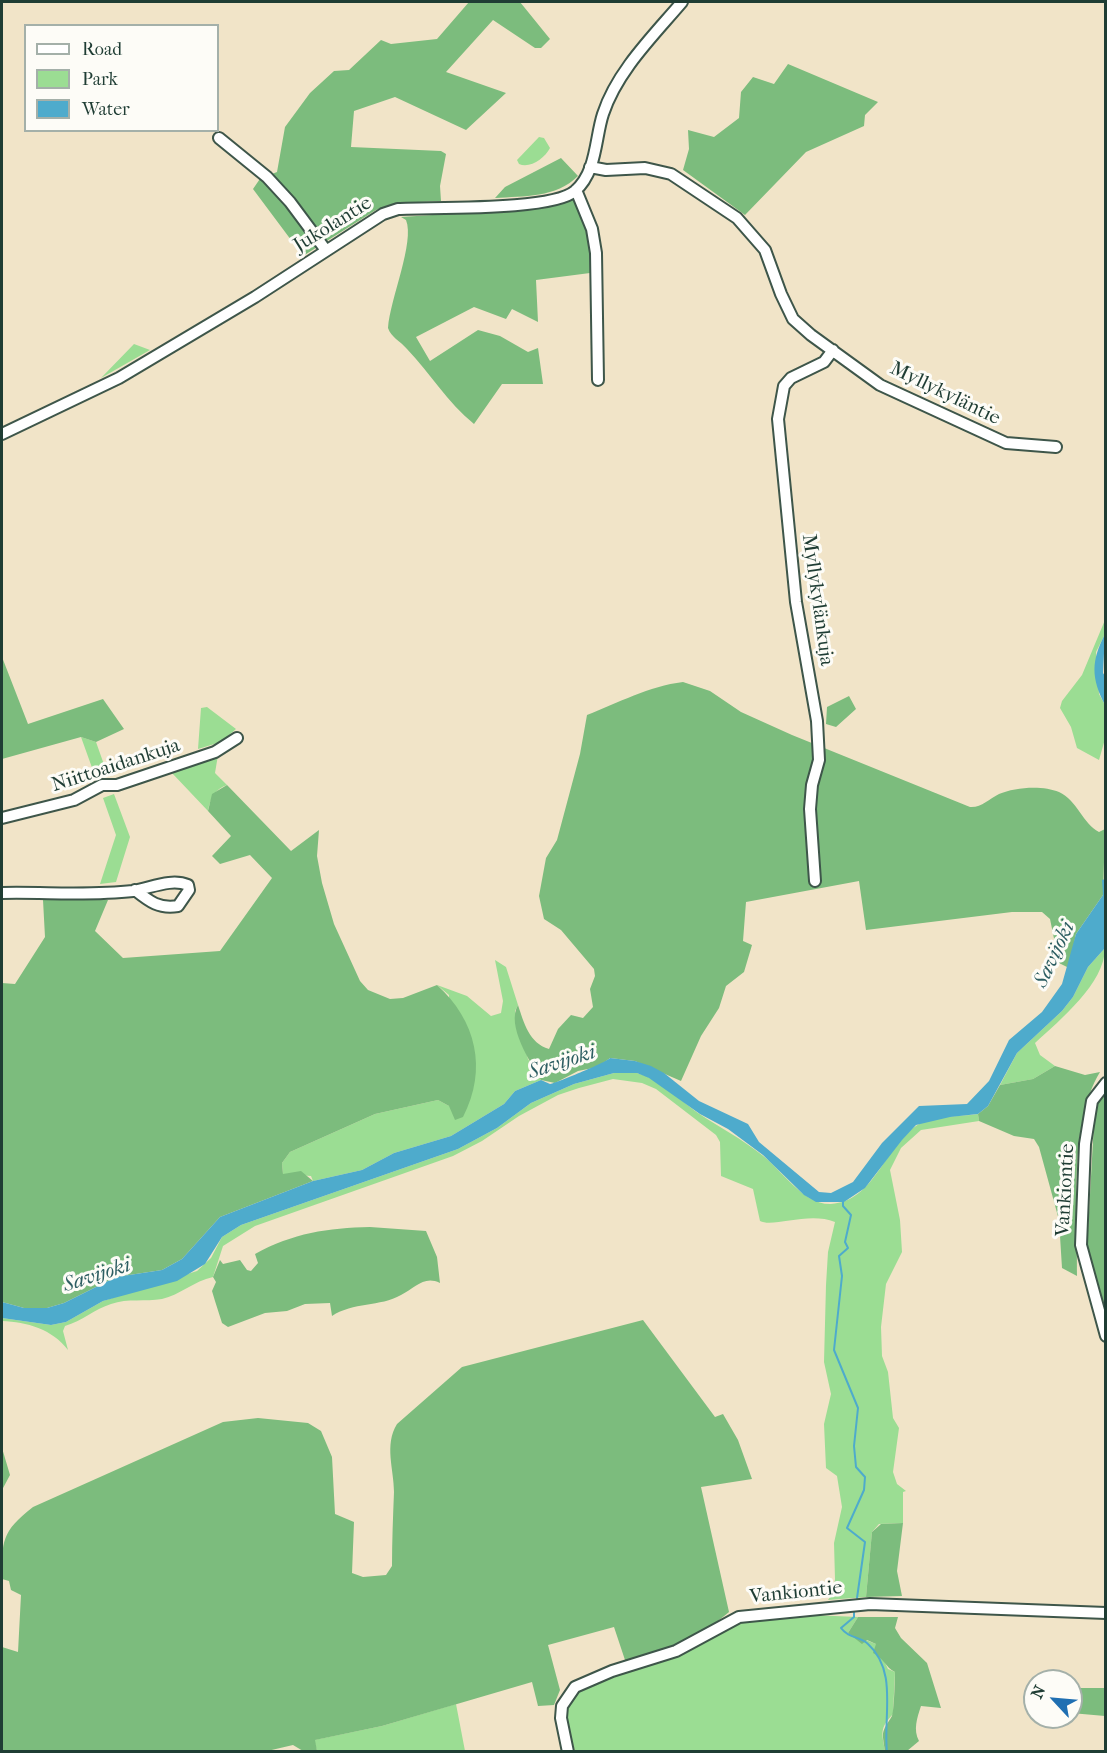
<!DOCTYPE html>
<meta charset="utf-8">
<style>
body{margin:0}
#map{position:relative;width:1107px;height:1753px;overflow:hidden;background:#f1e4c8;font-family:"IM FELL French Canon",serif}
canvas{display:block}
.frame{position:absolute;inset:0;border:3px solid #1f3d34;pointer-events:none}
.legend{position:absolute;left:24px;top:24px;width:195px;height:108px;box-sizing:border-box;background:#fdfcf7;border:2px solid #a4b0a9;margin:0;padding:8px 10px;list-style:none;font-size:18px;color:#1f3d34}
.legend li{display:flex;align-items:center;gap:12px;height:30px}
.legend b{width:30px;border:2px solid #a4b0a9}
.north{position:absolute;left:1023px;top:1669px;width:60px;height:60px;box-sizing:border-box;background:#fdfcf7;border:2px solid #a4b0a9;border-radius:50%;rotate:296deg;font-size:16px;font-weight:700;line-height:24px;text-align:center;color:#1f3d34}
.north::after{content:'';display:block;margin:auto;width:21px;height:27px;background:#1f6fb2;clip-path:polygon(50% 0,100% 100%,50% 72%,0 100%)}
</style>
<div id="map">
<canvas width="1107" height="1753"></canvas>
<div class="frame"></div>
<ul class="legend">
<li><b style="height:8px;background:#fff"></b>Road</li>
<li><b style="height:16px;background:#9bdd93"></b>Park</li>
<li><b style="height:16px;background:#4eabcc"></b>Water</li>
</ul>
<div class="north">N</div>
</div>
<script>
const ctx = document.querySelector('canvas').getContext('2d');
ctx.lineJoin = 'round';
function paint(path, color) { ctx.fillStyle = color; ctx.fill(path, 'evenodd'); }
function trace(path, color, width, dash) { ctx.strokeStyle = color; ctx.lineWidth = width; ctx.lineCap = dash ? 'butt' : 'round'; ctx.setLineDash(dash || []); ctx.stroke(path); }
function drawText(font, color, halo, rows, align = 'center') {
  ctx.font = font + ' "IM FELL French Canon",serif'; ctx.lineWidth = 6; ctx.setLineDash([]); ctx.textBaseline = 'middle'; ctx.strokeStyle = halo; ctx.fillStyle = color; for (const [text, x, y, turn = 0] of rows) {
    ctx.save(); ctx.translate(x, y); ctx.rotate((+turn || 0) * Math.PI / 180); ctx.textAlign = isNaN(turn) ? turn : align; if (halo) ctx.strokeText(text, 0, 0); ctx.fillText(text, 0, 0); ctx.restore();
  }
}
paint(new Path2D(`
 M539,137L544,138L550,148C545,158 530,169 519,164L517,160Z
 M134,344L150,350L101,378Z
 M1105,620V634L1096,652L1099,694L1105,705V739L1099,760L1077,748L1071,727L1060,708L1062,701L1082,675Z
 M207,707L236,729L221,742L198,749L201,708Z
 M81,737L96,742L107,773L95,776Z
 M218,755L215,773L227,785C215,789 210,799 208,811L172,773Z
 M114,794L130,837L116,882L100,884L116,835L103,798Z
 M1105,948C1105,983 1060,1020 1035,1043L1040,1055L1055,1066L1033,1079L1000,1085L1017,1053L1062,1011L1073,997L1088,967Z
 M495,960L506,967L518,1005L515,1011L528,1059L541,1080L515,1091L504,1104L451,1136L394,1153L362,1170L313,1181L311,1176L283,1174L282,1163L290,1152L375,1114L438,1100L449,1106V995L437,985L467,996L491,1016L501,1013L503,1001Z
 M614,1073C621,1073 630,1072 637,1073C658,1078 680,1100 698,1113C719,1127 742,1139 762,1155C782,1170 803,1205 831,1204C875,1201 884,1147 916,1126C932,1115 959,1117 978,1114L979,1121L921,1130L901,1148L890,1170L900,1220L902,1252L886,1284L881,1327L882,1356L888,1372L893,1418L899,1428L893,1472L897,1484L906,1491L903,1492V1523L879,1524L872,1532L866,1597L828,1600L833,1593L835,1579L834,1543L842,1507L837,1476L826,1468L824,1424L831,1394L824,1362L826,1285L828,1252L835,1222C809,1211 773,1228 760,1221L753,1189L721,1176L720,1142L716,1135L656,1089L642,1083L613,1079L579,1088L558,1095L519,1116L482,1141L453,1156L255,1226L223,1246L213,1277C194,1281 180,1295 162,1299C145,1302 128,1298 111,1304C95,1309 82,1321 65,1326L63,1331L68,1350C52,1329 27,1322 2,1321V1318L51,1325L66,1322L103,1301L197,1271L211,1258L222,1237L241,1225L458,1149L497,1128L531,1103L574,1084Z
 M811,1615L858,1617L848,1633L876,1644L888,1669L895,1672L893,1714C879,1729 882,1733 885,1751H575C569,1730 560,1711 574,1692L742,1622L760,1618Z
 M456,1704L465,1751H317L314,1740L382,1726Z`), '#9bdd93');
paint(new Path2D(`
 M469,2H520L550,39L541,48H535L493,20L446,72L506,93L466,130L395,97L354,111L351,147L441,151L446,154L440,186L441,201L397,203L376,210L303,256L253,189L266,170L272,174L277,172L285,127L310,93L334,71L349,70L381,40L391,44L437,39Z
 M788,64L878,102L865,115L864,126L806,152L745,215L683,170L689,149L688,130L714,137L739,118L741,92L753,77L774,84Z
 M561,158L578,176C556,198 524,196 495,198L505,187Z
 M575,197C586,224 592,244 590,273L536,280L538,322L512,309L506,319L474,307L416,337L430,361L478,330L500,336L528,352L538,348L543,384H502L474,424C447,402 430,373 407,349C400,341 391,337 388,328C390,299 415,242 406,220L401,217L542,208Z
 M2,657L28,724L103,699L124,729L96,742L81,737L2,759Z
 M683,682L710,691L741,712L792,735L970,807C981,808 989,799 999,794C1015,787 1043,785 1059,792C1077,800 1083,824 1099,832L1105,829L1103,895L1076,934L1069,968L1059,963L1050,919L1042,912H1012L866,930L859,881L746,902L743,941L752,945L744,972L726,986L719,1008L701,1036L681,1081L635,1061L610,1058L598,1067L578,1071L555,1083L541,1080C530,1061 506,1026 518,1005C524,1023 529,1043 549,1049L558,1029L571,1015L583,1018L593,1007L590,989L595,976L594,969L561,930L544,919L539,896L546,858L557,840L580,754L587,715C618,703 649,686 683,682Z
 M849,696L856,709L836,727L826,724L827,707Z
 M227,785L291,851L319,830L317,856L322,883L334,924L360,981L368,990L390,999L403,998L437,985C476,1020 488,1069 463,1117L455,1120L449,1106L438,1100L375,1114L290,1152L282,1163L283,1174L301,1171L313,1181L220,1217L182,1259L162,1270L116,1277L64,1303L47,1308H24L2,1302V983L15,984L45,937L43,900H108L95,931L123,958L220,951L272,878L250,855L220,864L212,856L231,836L208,811L212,794Z
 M1055,1066L1085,1075L1100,1072C1068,1125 1078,1215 1077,1276L1062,1268L1059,1220L1039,1147L1034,1139L1014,1136L979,1121L978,1114L988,1106L1000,1085L1033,1079Z
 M1105,1090L1106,1318L1087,1249L1095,1104Z
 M370,1227L426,1231L437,1257L440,1283C424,1275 415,1288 401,1295C380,1307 353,1302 332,1316L330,1303L305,1304L287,1311L265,1313L228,1327L222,1323L215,1301L212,1291L216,1282L213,1277L220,1260L223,1264L240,1260L247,1270L251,1271L258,1263L255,1254C293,1233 328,1228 370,1227Z
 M643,1320L715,1417L723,1414L738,1440L752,1479L701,1487L729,1612C699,1638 662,1651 626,1663L614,1627L548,1645L560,1690L554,1705L538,1706L532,1682L382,1726L315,1740L317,1751H303L293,1745L263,1752L2,1751V1647L18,1652L21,1595L11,1590L9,1581L2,1579C2,1541 1,1532 33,1507L223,1422L258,1418L308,1423L321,1431L332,1457L335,1514L354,1522L352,1573L363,1577L386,1575L392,1566C392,1541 393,1517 394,1492C394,1469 384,1445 397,1424L462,1367Z
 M2,1448L10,1475L2,1490Z
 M903,1523L897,1571L902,1596L866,1597L872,1532L881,1524Z
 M858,1617H898L895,1628L901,1638L927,1663L941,1708L921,1706C917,1718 913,1730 919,1741L907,1751H885C882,1730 881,1734 892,1716C894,1711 895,1680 895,1672C885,1667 884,1658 873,1653L876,1644L867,1640L862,1644L848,1633Z
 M1071,1688H1105V1716L1071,1713Z`), '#7cbc7d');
paint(new Path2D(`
 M1105,634L1103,673L1105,676V705C1091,678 1091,661 1105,634Z
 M1105,879V948L1088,967L1073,997L1062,1011L1017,1053L988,1106L978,1114L950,1117L916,1125L902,1140L865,1188L844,1202H816L804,1195L763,1155L728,1129L700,1114L649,1078L637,1073H614L574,1084L531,1103L497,1128L458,1149L241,1225L222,1237L205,1264L177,1281L103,1301L66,1322L51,1325L2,1318V1302L24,1308H47L64,1303L116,1277L162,1270L182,1259L220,1217L313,1181L362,1170L394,1153L451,1136L504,1104L515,1091L541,1080C544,1081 547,1083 550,1084C554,1084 607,1062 610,1058L635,1061L651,1066L664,1073L699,1101L748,1124L759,1142L819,1192L831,1193L853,1182L882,1143L919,1106L967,1104L989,1081L1009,1040L1042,1012L1062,984L1076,934L1103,895L1102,880Z`), '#4eabcc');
trace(new Path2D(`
 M843,1200V1206L851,1215L845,1242L848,1248L839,1256L842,1276L834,1350L858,1408L854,1446L856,1467L865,1477L864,1490L847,1528L865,1542L857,1598
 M854,1612V1617L841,1628C849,1639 860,1636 868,1644C898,1671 883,1716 887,1752`), '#4eabcc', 2);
const minor = new Path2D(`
 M219,138L267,177L290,202L325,249
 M590,167L606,170L645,168L671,174L737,218L765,250L781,294L793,319L811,335L880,385L1006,443L1056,447
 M576,190L592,229L596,253L598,380
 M2,434L119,378L255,297L383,214L398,209C433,207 552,211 575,191C597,172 595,138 603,114C617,71 654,35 682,2
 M2,818L74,800L102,785H117L215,752L237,738
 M815,881L810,809L812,785L819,760L817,721L796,602L778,419L784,386L791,378L824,362L833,350
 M2,893C45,892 89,896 133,891C151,888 171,878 188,885L189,890L178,906C159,909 150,902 135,890
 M1106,1083L1092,1101L1085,1144L1081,1245L1106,1336
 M568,1752L561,1718L562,1706L575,1687L612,1671L676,1651L739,1617L870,1604L1106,1613`);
trace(minor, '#3e564a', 14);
trace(minor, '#fff', 10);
drawText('20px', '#1f3d34', '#fdfcf7', [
 ["Jukolantie",333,225,-32],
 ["Myllykyläntie",945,394,26],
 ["Myllykylänkuja",817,600,82],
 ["Niittoaidankuja",116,766,-18],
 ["Vankiontie",1066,1190,-87],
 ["Vankiontie",796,1593,-6]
]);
drawText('italic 21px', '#2d5e62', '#fdfcf7', [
 ["Savijoki",1055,955,-65],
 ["Savijoki",562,1063,-18],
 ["Savijoki",97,1276,-18]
]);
</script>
